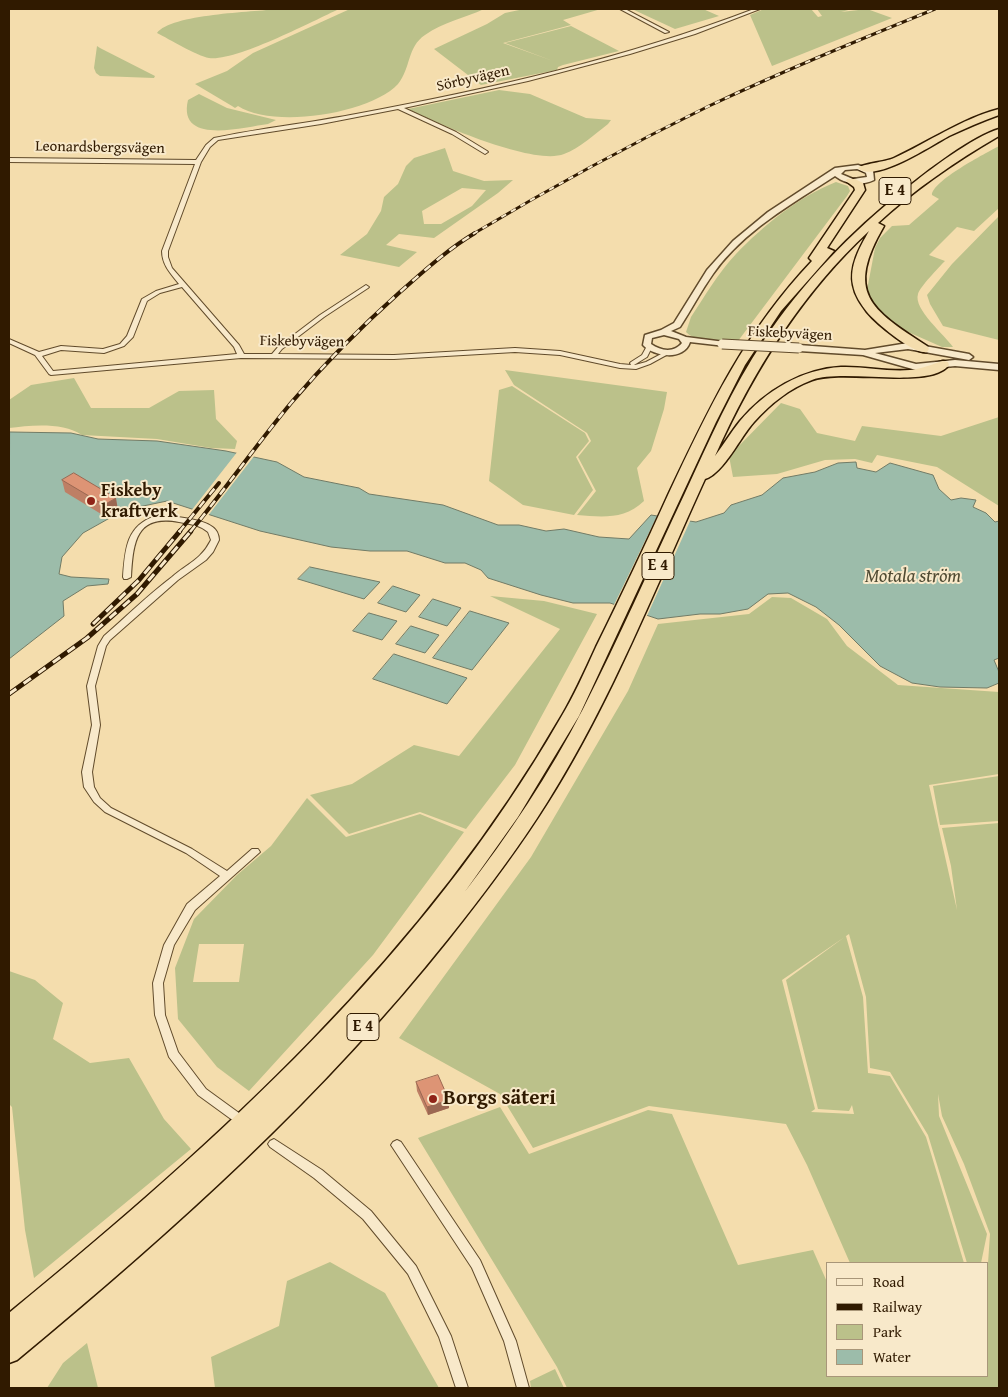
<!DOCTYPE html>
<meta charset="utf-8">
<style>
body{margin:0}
#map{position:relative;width:1008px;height:1397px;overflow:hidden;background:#f4ddad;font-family:"Gentium Book Plus",serif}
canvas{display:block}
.frame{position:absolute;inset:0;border:10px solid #301a00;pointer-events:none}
.legend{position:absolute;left:826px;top:1262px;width:162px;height:115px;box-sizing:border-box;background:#f8e9ca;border:1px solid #a89679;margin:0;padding:6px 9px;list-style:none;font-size:15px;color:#301a00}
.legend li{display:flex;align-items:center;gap:10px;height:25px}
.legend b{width:25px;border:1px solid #a89679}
</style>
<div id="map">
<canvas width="1008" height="1397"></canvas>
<div class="frame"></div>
<ul class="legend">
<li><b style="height:6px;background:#f8e9ca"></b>Road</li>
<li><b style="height:6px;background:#301a00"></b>Railway</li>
<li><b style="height:14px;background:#bbc18a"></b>Park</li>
<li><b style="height:14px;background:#9cbcaa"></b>Water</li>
</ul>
</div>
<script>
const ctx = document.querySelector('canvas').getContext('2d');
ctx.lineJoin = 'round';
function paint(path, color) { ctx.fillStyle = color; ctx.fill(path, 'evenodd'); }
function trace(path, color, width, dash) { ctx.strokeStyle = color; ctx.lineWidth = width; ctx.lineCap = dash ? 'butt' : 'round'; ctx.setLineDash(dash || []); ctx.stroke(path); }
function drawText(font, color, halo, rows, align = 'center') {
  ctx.font = font + ' "Gentium Book Plus",serif'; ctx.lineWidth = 4; ctx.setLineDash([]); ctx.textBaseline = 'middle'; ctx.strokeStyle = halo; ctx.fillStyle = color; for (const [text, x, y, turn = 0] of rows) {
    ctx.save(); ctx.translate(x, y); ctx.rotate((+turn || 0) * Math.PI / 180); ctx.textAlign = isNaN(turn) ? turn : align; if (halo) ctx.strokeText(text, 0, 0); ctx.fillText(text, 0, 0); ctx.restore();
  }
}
paint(new Path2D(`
 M278,9H339C313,21 235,62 209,58C197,56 169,39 157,33C171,14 253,12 278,9Z
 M350,9H484C465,18 443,22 425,35C407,47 411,68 398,84C370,114 273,129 238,106L235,108L232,106L195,84L227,71L253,53Z
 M524,9H601L563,20L571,25L503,43L553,61L505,43L571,26L619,51L563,65L558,67L557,70L481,85L434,49L487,24L505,13Z
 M632,9H703L719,16L675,29Z
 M764,9H811L818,17L822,16L817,9H852L841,12L867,9L892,18L772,66L750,15Z
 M97,46L100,48L155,76L154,78L100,76L96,73L94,68Z
 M499,90L530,94L586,118L611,120L608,124C595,134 580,148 564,154C534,166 438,124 408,109Z
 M199,94L227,108L276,120L268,124C244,127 177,146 188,100Z
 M999,146V208L974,231L957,227L929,255L945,261C939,267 920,287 918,294C913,309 945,335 953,347H942L899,328L883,315L870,298L867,290L875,248L880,238L892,226L909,225L939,199L932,195C932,181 986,153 999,146Z
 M445,148L453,171L484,181L513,180L498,193L434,238L399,234L386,245L417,252L399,267L340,255L367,234L381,211L384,197L398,184L406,166L414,158ZM462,188L486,190L472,206L441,224H424L422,211Z
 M836,182L848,186L850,191L847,196L738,341C724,341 697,344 686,332L691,317C705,296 718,273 736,254C764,225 798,197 836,182Z
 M999,216V340L943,326L930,304L927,295L952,264Z
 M505,370L667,392L664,409L651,451L637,468L644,501C624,520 602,517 577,515L596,491L578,457L591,441L587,433L514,385Z
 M74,378L91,408H149L179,391L214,390L216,419L237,441L235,449L211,448L157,439L82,435C63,422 31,425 9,428V400L31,385Z
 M512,386L585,433L589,441L576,457L593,490L574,515L523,505L489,481L499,390Z
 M781,403L800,409L817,433L855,441L862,426L941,436L999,417V506L937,467L877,455L872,463L855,459L825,460L777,474L733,477L729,456Z
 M490,596L544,601L597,614L515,765L466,829L420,812L349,834L310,795L352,784L414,745L459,756L560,629Z
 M772,597L791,598L827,619L847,646L898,685L999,692V774L929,785L957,910L951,866L942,828L999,823V1388H567L557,1367L418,1138L500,1107L529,1154L648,1110L672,1114L738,1265L813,1250L827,1282V1376H987V1278L990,1234L964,1164L942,1116L938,1094L939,1116L987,1234L981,1263H967L928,1135L890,1072L870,1068L866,997L849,934L782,980L815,1109L811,1112L854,1114L852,1105L849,1111L818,1109L786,980L846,936L863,997L868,1073L890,1076L926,1137L964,1263H850L807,1165L786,1124L649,1106L533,1148L500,1094L399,1038L531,857L628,691L658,624L749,614Z
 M999,776V821L940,825L933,786Z
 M307,798L346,837L420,814L464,832L373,955L249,1091L217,1067L178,1019L175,968L194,919L237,875L271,846ZM199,944H244L239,982H193Z
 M9,971L35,980L63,1003L53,1039L90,1063L129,1058L164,1119L191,1149L34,1278L25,1230L12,1107L9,1104Z
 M330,1262L385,1293L439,1388H215L211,1357L279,1326L287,1281Z
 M87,1343L98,1388H47L63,1363Z
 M555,1369L564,1388H531L530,1381Z`), '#bbc18a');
const water = new Path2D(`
 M10,432L71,433L98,439L157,441L226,451L277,462L304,477L359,488L369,494L443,505L498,525H519L546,531L564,529L599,537L629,539L651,515L696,522L724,513L731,505L762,495L783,478L815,472L838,463L856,462L857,468L876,472L890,463L933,475L939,489L951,500L961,498L976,500L973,507L986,513L995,522L999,521V658L994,660L999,672V683L987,688L940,687L912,683L880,666L839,625L816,607L788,593L768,594L748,609L720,614H700L658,619L610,603H573L541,595L488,578L481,570L465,563H445L407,551H370L331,547L260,531L167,501L124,510L83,533L62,557L59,574L71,577L109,579L108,584L87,586L63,601L64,616L9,659Z
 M310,567L380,582L364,599L298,579Z
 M393,586L420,595L406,612L378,603Z
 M433,599L461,608L447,626L419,617Z
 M470,611L509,623L472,670L433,658Z
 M369,613L397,621L382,640L353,631Z
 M411,626L439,635L425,653L396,644Z
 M394,654L467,678L447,704L373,679Z`);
paint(water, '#9cbcaa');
trace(water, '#717b66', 1);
paint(new Path2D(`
 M238,451L255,455L207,517L191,511Z
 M658,514L691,519L646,618L613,607Z`), '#f4ddad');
const minor = new Path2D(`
 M620,9H625L669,32L665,33Z
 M754,9H760L695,34L630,54L528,81L404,108L456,132L487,151L488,152L485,154L452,134L398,109L321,124L218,140L210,147L201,162L168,251V257L172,268L239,345L244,354H272L278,347L320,315L366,285L369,287L368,288L324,317L282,349L278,354L394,355L515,348L560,351L620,364L631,365L630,363L631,362L642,355L647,346H651L652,347L647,357L634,365H635L646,362L665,352L667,351L670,353L650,364L636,369L620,368L560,355L515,352L394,359L241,358L51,375L49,374L35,355L9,343V339L39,352L61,346L103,349L120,344L127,336L142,299L156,291L179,284C171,274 162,265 162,251L195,164L9,162V158L196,160L206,145L214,138C261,128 309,123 356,114C491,89 626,58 754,9ZM182,287L234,347L237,354L53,371L42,356L61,350L104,353L124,346L133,337L147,301L160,293Z
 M156,516C170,516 210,518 217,532C218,534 219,538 219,540L213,552L206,560L178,580L110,640L106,646L95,686L100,725L92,772L94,787L100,798L111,808L192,849L227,871L252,849H258L260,852L195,910L174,945L163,983L165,1015L178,1052L206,1089L239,1113L241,1116L239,1119L235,1121L231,1119L198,1095L169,1057L155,1015L153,983L164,945L187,904L220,876L186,853L105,812L94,802L84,787L82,772L92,725L87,686L98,646L104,636C127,616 148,595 172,577C188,563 201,560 211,540L208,532C200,525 190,524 179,522C136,514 133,542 131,577L127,579H124L123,577C125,550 126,525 156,516Z
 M274,1139L322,1170L371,1211L416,1266L451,1336L468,1388H456L439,1337L408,1274L363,1219L314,1178L270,1147L268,1144L270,1141Z
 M397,1140L401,1142L480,1260L516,1341L529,1388H517L504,1341L472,1268L393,1148L391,1145L393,1142Z`);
const tertiary = new Path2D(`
 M858,165L873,170L874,180C861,186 847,185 835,176C792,204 743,231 713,274C701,291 691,310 680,327L671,331L686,337L725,342V346L690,342C684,361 654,357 643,345L645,335L661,330L674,323L707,270L733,241L768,212L835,168ZM857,169L866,173L867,177L853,179L841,174L845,170ZM664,335L679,339L682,343C674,353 661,351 651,344L652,338Z
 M908,343L969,354L973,357L969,360L908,349L875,353L916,364L955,360L999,364V370L955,366L916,370L863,355L799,351L795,348L799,345L865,350Z`);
const motorway = new Path2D(`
 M999,109V115C982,121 966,128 949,136C932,145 874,184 858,168C862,164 885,162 894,158C929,142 961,119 999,109Z
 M999,129V136C956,161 915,189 878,223L884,226C845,293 870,309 927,346L929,349L927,352C914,355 876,323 867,312C861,304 855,296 853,285C849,266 860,247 869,231C801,294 753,371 715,456C724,444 731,432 740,421C765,391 802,369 841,367C864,366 887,372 910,370C922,369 932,364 943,361L948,362L949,365C929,390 845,368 812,380C790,388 769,405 754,422C741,436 723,474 705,479C656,586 611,701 548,801C518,849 483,895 448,939C322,1097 173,1231 17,1360L9,1363V1313C219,1141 423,957 560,719C574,696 585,671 596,647C621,596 645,546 668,495C710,406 744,333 812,261L809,258L855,190L854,187L846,181L847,179H855L863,183L865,190L827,248L834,251L781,311L745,365L716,422L579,716L518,817L464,893C509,834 549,775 583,709C619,638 651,565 685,493C709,441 732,388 764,340C803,282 852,231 907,188C929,170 973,137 999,129Z`);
trace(minor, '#614b2b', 2);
trace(tertiary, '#614b2b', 3);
trace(motorway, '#301a00', 3);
paint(minor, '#f8e9ca');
paint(tertiary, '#f8e9ca');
paint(motorway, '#f4ddad');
const railFar2 = new Path2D(`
 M473,234C550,188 629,145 709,106C783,71 859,40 935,9`);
const railFar1 = new Path2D(`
 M179,532L219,483
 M190,532C225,490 256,445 291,403C325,363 362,326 400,292C424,271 448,249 475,233`);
const rail = new Path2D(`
 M93,624L139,580L180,531
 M9,694L87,638L137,594L191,531`);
trace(railFar2, '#301a00', 3);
trace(railFar1, '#301a00', 4);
trace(rail, '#301a00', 5);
trace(railFar2, '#f8e9ca', 2, [5.5]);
trace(railFar1, '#f8e9ca', 2.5, [8]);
trace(rail, '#f8e9ca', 3, [9]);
const tertiaryBridge = new Path2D(`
 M722,344L799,348`);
trace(tertiaryBridge, '#614b2b', 11, []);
trace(tertiaryBridge, '#f8e9ca', 9);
paint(new Path2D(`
 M62,480L118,510L106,517L65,492Z
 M416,1082L449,1108L428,1115L417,1091Z`), '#be7f65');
paint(new Path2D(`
 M116,498L118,510L106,517L104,505Z
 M449,1100V1108L428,1115L427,1107Z`), '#9b6852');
const building = new Path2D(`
 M74,473L116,498L104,505L62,480Z
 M438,1075L449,1100L427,1107L416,1082Z`);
paint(building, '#dd9475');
trace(building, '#9b6852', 1);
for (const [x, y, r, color] of [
 [91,501,5,"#8f2418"],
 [433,1099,5,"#8f2418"]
]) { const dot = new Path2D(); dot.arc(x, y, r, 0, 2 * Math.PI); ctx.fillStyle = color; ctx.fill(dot); trace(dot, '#f8e9ca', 2); }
drawText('15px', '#301a00', '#f8e9ca', [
 ["Sörbyvägen",473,79,-13],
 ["Leonardsbergsvägen",100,148,1],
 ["Fiskebyvägen",790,334,3],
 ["Fiskebyvägen",302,342,1]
]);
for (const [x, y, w] of [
 [895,191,32],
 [658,566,32],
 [363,1027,32]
]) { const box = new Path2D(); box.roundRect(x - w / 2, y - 13.5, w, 27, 4); ctx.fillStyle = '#f8e9ca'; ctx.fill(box); trace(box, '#301a00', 1); }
drawText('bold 16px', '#301a00', null, [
 ["E 4",895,191],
 ["E 4",658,566],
 ["E 4",363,1027]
]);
drawText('bold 18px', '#301a00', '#f8e9ca', [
 ["Fiskeby",101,491],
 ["kraftverk",101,512]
], 'left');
drawText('italic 19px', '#504b33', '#f8e9ca', [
 ["Motala ström",913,577]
]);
drawText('bold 21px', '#301a00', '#f8e9ca', [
 ["Borgs säteri",443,1099]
], 'left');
</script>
